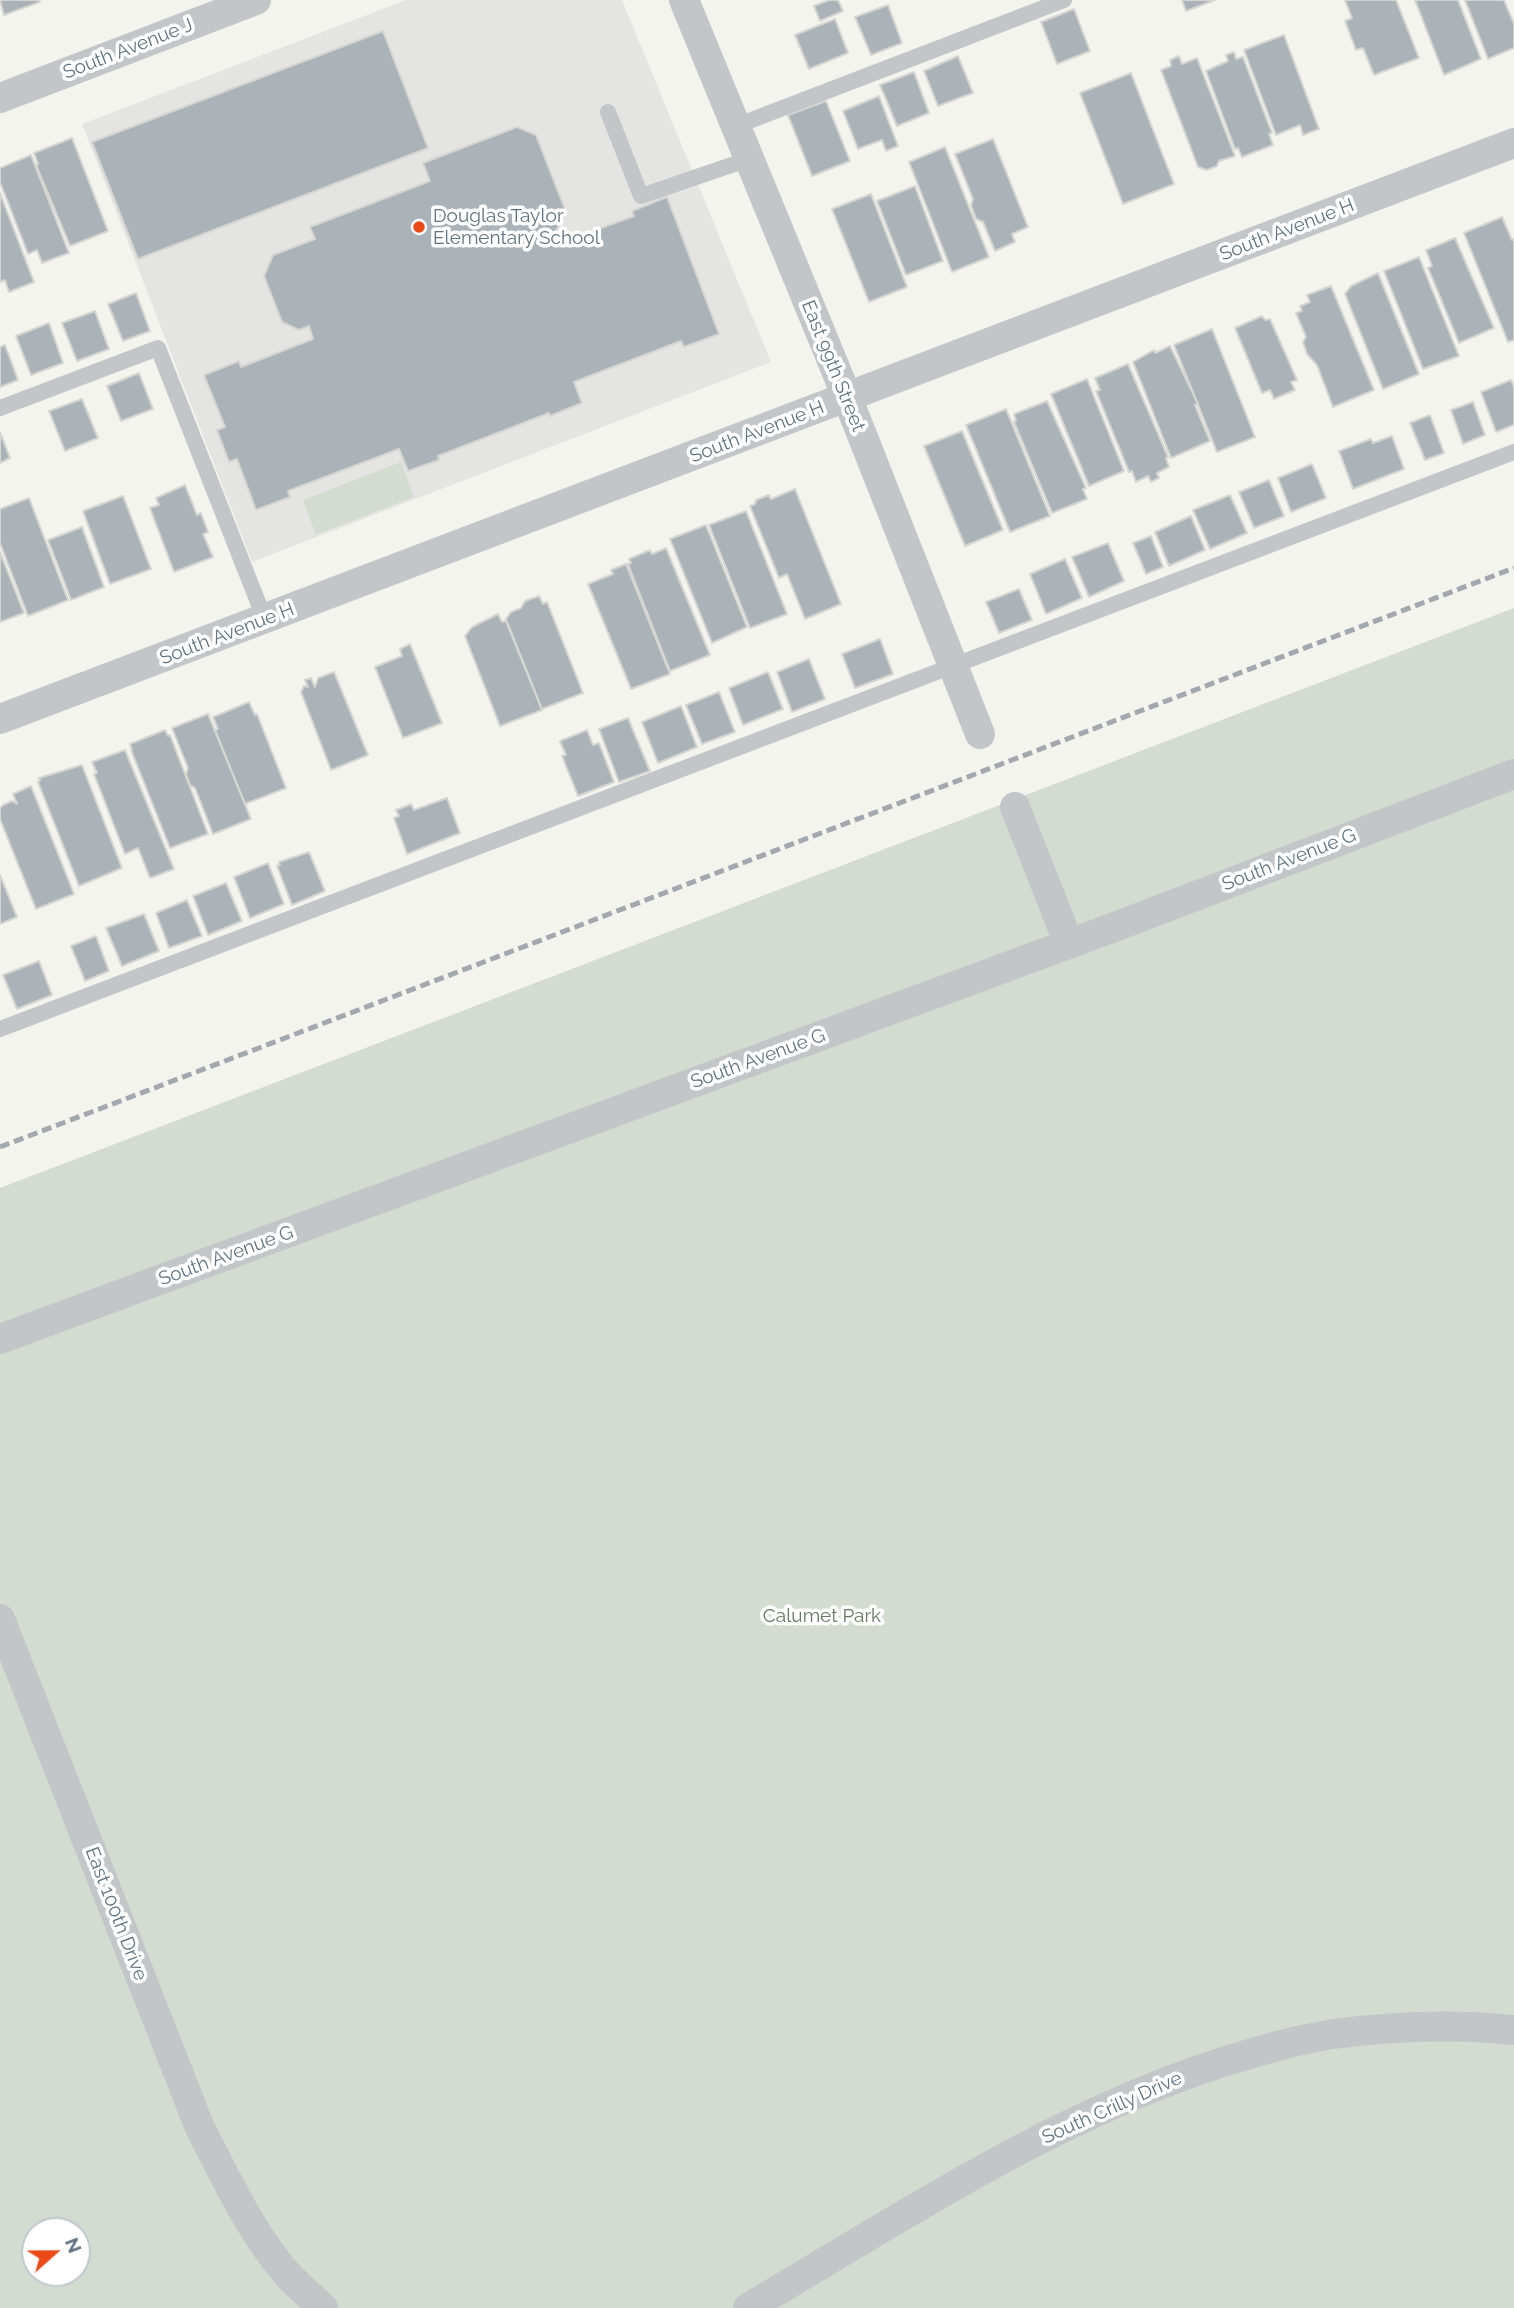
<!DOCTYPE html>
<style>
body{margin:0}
#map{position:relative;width:1514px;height:2308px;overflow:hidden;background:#f4f4ef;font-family:Raleway,sans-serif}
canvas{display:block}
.north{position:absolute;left:21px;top:2217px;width:70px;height:70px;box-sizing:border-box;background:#fff;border:2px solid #c0c7cd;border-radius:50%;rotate:69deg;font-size:19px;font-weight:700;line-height:28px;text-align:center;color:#617382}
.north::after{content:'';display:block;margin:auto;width:24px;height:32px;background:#eb4a18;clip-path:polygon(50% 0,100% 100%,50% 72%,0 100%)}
</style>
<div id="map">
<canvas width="1514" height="2308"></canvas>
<div class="north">N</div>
</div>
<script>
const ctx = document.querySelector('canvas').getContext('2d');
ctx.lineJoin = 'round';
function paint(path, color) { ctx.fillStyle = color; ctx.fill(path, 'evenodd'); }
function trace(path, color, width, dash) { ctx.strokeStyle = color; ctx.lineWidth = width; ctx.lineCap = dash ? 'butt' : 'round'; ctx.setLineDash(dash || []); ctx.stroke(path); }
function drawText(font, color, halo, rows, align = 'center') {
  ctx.font = font + ' Raleway,sans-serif'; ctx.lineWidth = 7; ctx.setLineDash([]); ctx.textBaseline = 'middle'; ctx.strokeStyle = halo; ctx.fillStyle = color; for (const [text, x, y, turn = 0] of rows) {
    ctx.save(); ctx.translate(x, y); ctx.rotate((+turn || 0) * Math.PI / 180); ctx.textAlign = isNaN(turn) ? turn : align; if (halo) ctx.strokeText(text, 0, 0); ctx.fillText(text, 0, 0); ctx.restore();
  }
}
paint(new Path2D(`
 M406,0H622L771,362L252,562L82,124Z`), '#e4e5e3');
paint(new Path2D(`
 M401,462L414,497L316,535L303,500Z
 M1514,608V2308H0V1188ZM35,2231H77V2273H35Z`), '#d4dbd0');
const building = new Path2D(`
 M0,0H39L40,2L4,15Z
 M829,0H838L843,11L820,21L814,6Z
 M1182,0H1215L1186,11Z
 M1345,0H1396L1419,58L1374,75L1363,48L1356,50L1345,21L1352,18Z
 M1415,0H1458L1481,59L1444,75Z
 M1465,0H1504L1514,24V48L1488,59Z
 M888,5L902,43L871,55L855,17Z
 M1074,9L1090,51L1057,64L1041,22Z
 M835,19L848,53L809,69L795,35Z
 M383,31L428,148L138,259L92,142Z
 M1284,35L1319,129L1303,135L1300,125L1276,135L1244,50Z
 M1234,52L1236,59L1243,57L1272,133L1269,134L1273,145L1242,157L1238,148L1235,149L1206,71L1228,61L1226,55Z
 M958,56L973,93L938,106L924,71Z
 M1179,56L1182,64L1197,58L1235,156L1219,161L1217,166L1207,170L1198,167L1161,70L1171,66L1170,60Z
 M914,72L929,113L897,126L880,85Z
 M1131,73L1174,184L1123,204L1080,93Z
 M879,96L898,146L886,151L882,140L858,149L843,111Z
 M826,101L850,161L812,176L788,115Z
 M517,127L536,135L566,212L556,231L561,243L634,216L632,211L667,197L719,334L684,347L681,341L574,382L582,403L550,416L549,413L438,456L439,460L408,471L399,449L288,491L290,497L256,510L237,459L229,462L217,430L225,427L204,375L239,361L241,367L313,339L309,326L299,330L282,322L264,276L273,255L315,239L310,227L430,181L423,163Z
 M72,138L108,231L70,246L36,165L38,164L34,153Z
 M993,139L1028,227L1012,234L1015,242L995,251L983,222L976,219L971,205L973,199L955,154Z
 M945,147L989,257L952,272L909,162Z
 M31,155L69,253L42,263L37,250L28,254L0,182V168Z
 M915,186L943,261L906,275L877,201Z
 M0,193L34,282L9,292L5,280L0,282Z
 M871,194L907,287L869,302L832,209Z
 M1502,217L1512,240L1514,239V340L1508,342L1464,233Z
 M1455,238L1494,328L1459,343L1428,268L1432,266L1426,250Z
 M1419,257L1459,356L1423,369L1384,271Z
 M1378,273L1419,374L1383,389L1345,294L1351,286Z
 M1331,286L1374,390L1333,407L1317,365L1307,354L1303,342L1306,337L1296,313L1302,311L1300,306L1310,302L1307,295Z
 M136,293L150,331L123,341L108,304Z
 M95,311L109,349L77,361L62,323Z
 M1262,316L1265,320L1270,319L1297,380L1291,382L1295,390L1274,399L1270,390L1262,393L1235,328Z
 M49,323L63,363L31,375L16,336Z
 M1212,329L1255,437L1217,452L1174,345Z
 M5,345L18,380L0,387V347Z
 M1170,346L1198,404L1195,405L1210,441L1171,458L1133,362L1154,350L1155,353Z
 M1128,364L1168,457L1166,458L1169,467L1157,473L1159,478L1151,482L1148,476L1136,482L1132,471L1129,472L1096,391L1100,390L1095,378Z
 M139,373L153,409L121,421L107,386Z
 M1087,379L1124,471L1089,486L1051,394Z
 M1511,380L1514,387V425L1496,432L1481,392Z
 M82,399L98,438L65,451L49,411Z
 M1047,401L1086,488L1083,489L1087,499L1052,513L1014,422L1016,421L1014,414Z
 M1473,402L1485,435L1463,444L1451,410Z
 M1006,409L1050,516L1010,532L966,425Z
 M1430,415L1444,453L1425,460L1410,423Z
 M962,431L1003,530L965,546L924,446Z
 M0,432L10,458L0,463Z
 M1392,436L1404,469L1353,489L1339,451L1371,439L1373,443Z
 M1312,464L1326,498L1291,512L1278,478Z
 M1269,480L1284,516L1254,528L1239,492Z
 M185,485L197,515L201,513L208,532L203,534L213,557L174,572L150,508L159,505L156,498Z
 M795,489L841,604L805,619L787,574L779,578L750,506L755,504L756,500L769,495L771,499Z
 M1230,495L1247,533L1210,549L1193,510Z
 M123,496L151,569L110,584L83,511Z
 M29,498L68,600L28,616L0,543V509Z
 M746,511L787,614L750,628L709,525Z
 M1191,516L1205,550L1169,566L1155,532Z
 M706,525L747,627L712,643L670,539Z
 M82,527L104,587L71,600L48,540Z
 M1151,536L1163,567L1146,574L1133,543Z
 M1108,543L1124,581L1089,597L1072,557Z
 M666,548L710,655L670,671L628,564L631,563L629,559L650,550L652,554Z
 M0,552L24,613L0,622Z
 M1065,559L1082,598L1046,614L1030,574Z
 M626,564L670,674L631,689L588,584L613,574L611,570Z
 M1019,589L1032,620L999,633L986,602Z
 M539,596L543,604L547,602L583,693L542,709L506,619L511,612L521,608L525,601Z
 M498,614L502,622L506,621L542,710L500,726L465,636L472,627Z
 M880,639L893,674L855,688L842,654Z
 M410,644L442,723L403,738L375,667L402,656L400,649Z
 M809,659L825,699L792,712L777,672Z
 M334,672L368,755L331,770L301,692L304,686L308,687L305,680L311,678L315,687L318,678Z
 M768,672L783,709L743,725L729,688Z
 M719,692L735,732L702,744L686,705Z
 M249,702L255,715L257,714L286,788L245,804L215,730L218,729L213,717Z
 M681,706L697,747L658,763L642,722Z
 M208,714L251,819L213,834L195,788L190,785L186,774L188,768L172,728Z
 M628,718L650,771L619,782L599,729Z
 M165,730L168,736L170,735L208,834L170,848L131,750H132L130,744Z
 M587,730L593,745L599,743L614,782L578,796L562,756L566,755L560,741Z
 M125,750L174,869L150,878L138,848L125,854L94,774L97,773L92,762Z
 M82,765L122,868L79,886L38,782L40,781L39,778Z
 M31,786L74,894L36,909L0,819V809L3,805L12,801L17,804L13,794Z
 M447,798L460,833L407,854L394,818L399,816L396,810L411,804L414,810Z
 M309,852L325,891L292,905L277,866L280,865L279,862Z
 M268,863L284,904L250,918L234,877Z
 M0,875L17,917L0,924Z
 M226,883L242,921L208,935L193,896Z
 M187,900L202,936L169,948L156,913Z
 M144,914L159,951L122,966L106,928Z
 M96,936L109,971L85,981L71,946Z
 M39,961L52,995L17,1009L3,975Z`);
paint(building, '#abb3b8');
trace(building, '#d5d5d2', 2);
trace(new Path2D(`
 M608,112L641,196L749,159
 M736,126L1064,0
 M0,408L158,348L265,620
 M0,1029L1514,452`), '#c3c6c9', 16);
trace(new Path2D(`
 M684,0L847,397L980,734
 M0,98L256,0
 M0,719L1514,143
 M1015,807L1069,944
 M0,1339L1112,928L1514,774
 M0,1619L200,2128C226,2178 250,2231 287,2274C298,2286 311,2297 323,2308
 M748,2308C899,2219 1049,2119 1217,2064C1255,2052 1294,2040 1334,2034C1394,2026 1454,2024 1514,2030`), '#c3c6c9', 30);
trace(new Path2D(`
 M0,1147L1514,568`), '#a2a8ae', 5, [10, 5]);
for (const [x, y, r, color] of [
 [419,227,7,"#eb4a18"]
]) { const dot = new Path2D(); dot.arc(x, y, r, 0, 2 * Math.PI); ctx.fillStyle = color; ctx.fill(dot); trace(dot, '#fff', 2.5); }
drawText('19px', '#617382', '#fff', [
 ["South Avenue J",128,49,-21],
 ["South Avenue H",1287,230,-21],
 ["East 99th Street",833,366,68],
 ["South Avenue H",757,432,-21],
 ["South Avenue H",227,634,-21],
 ["South Avenue G",1289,860,-21],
 ["South Avenue G",758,1059,-20],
 ["South Avenue G",226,1256,-20],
 ["East 100th Drive",116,1914,69],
 ["South Crilly Drive",1112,2108,-24]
]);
drawText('19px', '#617382', '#fff', [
 ["Douglas Taylor",433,216],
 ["Elementary School",433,238]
], 'left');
drawText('19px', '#657960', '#fff', [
 ["Calumet Park",822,1616]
]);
</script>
